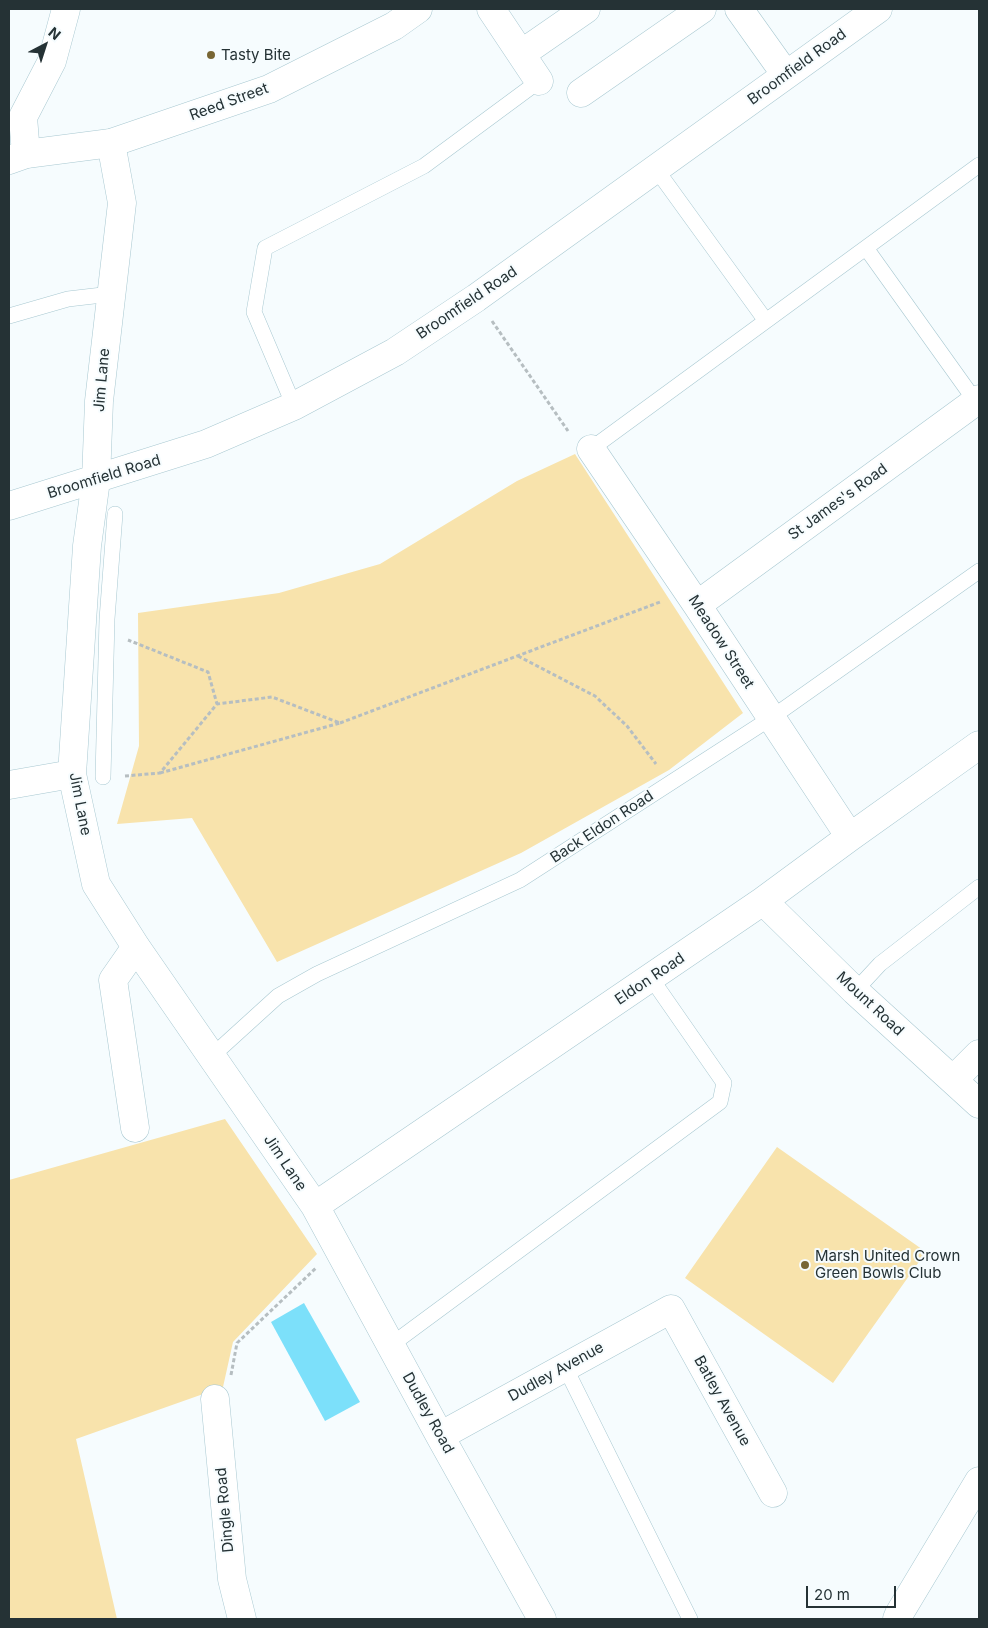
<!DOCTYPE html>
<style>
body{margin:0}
#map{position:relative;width:988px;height:1628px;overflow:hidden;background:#f6fcfe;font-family:Inter,sans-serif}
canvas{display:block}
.frame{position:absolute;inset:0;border:10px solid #253235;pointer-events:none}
.north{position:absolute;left:20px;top:20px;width:50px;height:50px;-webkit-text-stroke:4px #f6fcfe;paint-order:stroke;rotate:40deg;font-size:14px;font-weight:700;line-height:20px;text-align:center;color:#253235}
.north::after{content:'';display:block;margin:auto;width:18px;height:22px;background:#253235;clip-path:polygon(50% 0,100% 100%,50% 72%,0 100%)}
.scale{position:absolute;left:806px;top:1586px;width:90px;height:22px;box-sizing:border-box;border:2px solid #253235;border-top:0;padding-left:6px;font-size:15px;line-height:18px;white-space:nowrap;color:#253235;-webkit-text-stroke:4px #f6fcfe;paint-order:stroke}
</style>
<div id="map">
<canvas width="988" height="1628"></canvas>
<div class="frame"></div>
<div class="north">N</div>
<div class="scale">20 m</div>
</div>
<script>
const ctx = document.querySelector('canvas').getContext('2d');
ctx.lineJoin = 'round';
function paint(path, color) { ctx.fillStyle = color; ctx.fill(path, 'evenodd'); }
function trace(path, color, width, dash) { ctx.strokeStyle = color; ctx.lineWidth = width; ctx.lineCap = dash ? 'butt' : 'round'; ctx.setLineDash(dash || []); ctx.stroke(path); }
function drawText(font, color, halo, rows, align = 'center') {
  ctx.font = font + ' Inter,sans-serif'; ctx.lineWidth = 4; ctx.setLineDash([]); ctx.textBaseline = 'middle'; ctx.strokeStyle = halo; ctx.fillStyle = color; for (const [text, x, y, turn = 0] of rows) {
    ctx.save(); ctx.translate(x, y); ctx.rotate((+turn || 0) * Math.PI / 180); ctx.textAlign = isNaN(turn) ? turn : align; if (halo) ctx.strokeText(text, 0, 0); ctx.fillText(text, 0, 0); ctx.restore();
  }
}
paint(new Path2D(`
 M575,454L743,713L669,770L521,853L277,962L192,818L117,824L139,746L138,613L279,593L380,564L517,481Z
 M225,1119L317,1254L233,1342L223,1387L76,1439L117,1619H9V1180Z
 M777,1147L926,1252L833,1383L685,1278Z`), '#f8e3ac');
paint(new Path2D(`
 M304,1303L360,1402L325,1421L271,1322Z`), '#7ce0fa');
const lane = new Path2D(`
 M656,169L766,321
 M866,248L976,402
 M9,316L68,299L111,294
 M294,406L254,312L265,248L424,166L539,81
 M591,449L979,165
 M103,777L107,619L115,514
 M855,991L880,964L979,887
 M212,1056L278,996L317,974L520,880L771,718L979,571
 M391,1345L720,1102L724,1083L651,978
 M565,1367L690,1619`);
const street = new Path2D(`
 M491,9L539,81
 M739,9L786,75
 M521,54L586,9
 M581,93L702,9
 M111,143L122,203L99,401L96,480L87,546L72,774L96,884L136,947L315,1206L440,1436L542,1619
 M26,154L23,117L52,61L66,9
 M591,449L697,605L850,837
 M9,506L206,444L294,406L395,352L476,298L878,9
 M697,605L979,399
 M9,785L72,774
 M763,901L855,991L979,1104
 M953,1080L979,1054
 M135,1128L113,980L136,947
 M315,1206L763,901L850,837L979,745
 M215,1399L232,1579L242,1619
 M440,1436L671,1309L773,1493
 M897,1619L899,1614L979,1481`);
const secondary = new Path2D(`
 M9,160L26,154L111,143L269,89L394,26L418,9`);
trace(lane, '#a8c8d1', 16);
trace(street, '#a8c8d1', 29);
trace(secondary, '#a8c8d1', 29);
trace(new Path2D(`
 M492,321L568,431
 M518,656L595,696L627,726L656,764
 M340,723L660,602
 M160,773L340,723L272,697L217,704
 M125,776L160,773L217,704L208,672L128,640
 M231,1375L237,1343L316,1268`), '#b6bec1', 3, [4, 2.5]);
trace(lane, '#fff', 15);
trace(street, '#fff', 28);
trace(secondary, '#fff', 28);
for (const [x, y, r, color] of [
 [211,55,5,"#786634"],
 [805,1265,5,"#786634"]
]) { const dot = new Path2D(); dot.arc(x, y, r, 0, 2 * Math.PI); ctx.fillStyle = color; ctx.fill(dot); trace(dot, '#f6fcfe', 2); }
drawText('15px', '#253235', '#f6fcfe', [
 ["Tasty Bite",221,55],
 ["Marsh United Crown",815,1256],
 ["Green Bowls Club",815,1273]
], 'left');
drawText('15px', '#253235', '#f6fcfe', [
 ["Broomfield Road",797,67,-36],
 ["Reed Street",229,102,-20],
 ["Broomfield Road",467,303,-34],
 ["Jim Lane",102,380,-85],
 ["Broomfield Road",104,477,-17],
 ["St James's Road",838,502,-36],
 ["Meadow Street",721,642,57],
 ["Jim Lane",80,804,79],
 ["Back Eldon Road",602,827,-33],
 ["Eldon Road",650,979,-34],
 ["Mount Road",870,1004,43],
 ["Jim Lane",285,1163,56],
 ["Dudley Avenue",556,1372,-29],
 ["Batley Avenue",722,1401,61],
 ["Dudley Road",428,1413,61],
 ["Dingle Road",225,1510,-95]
]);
</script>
